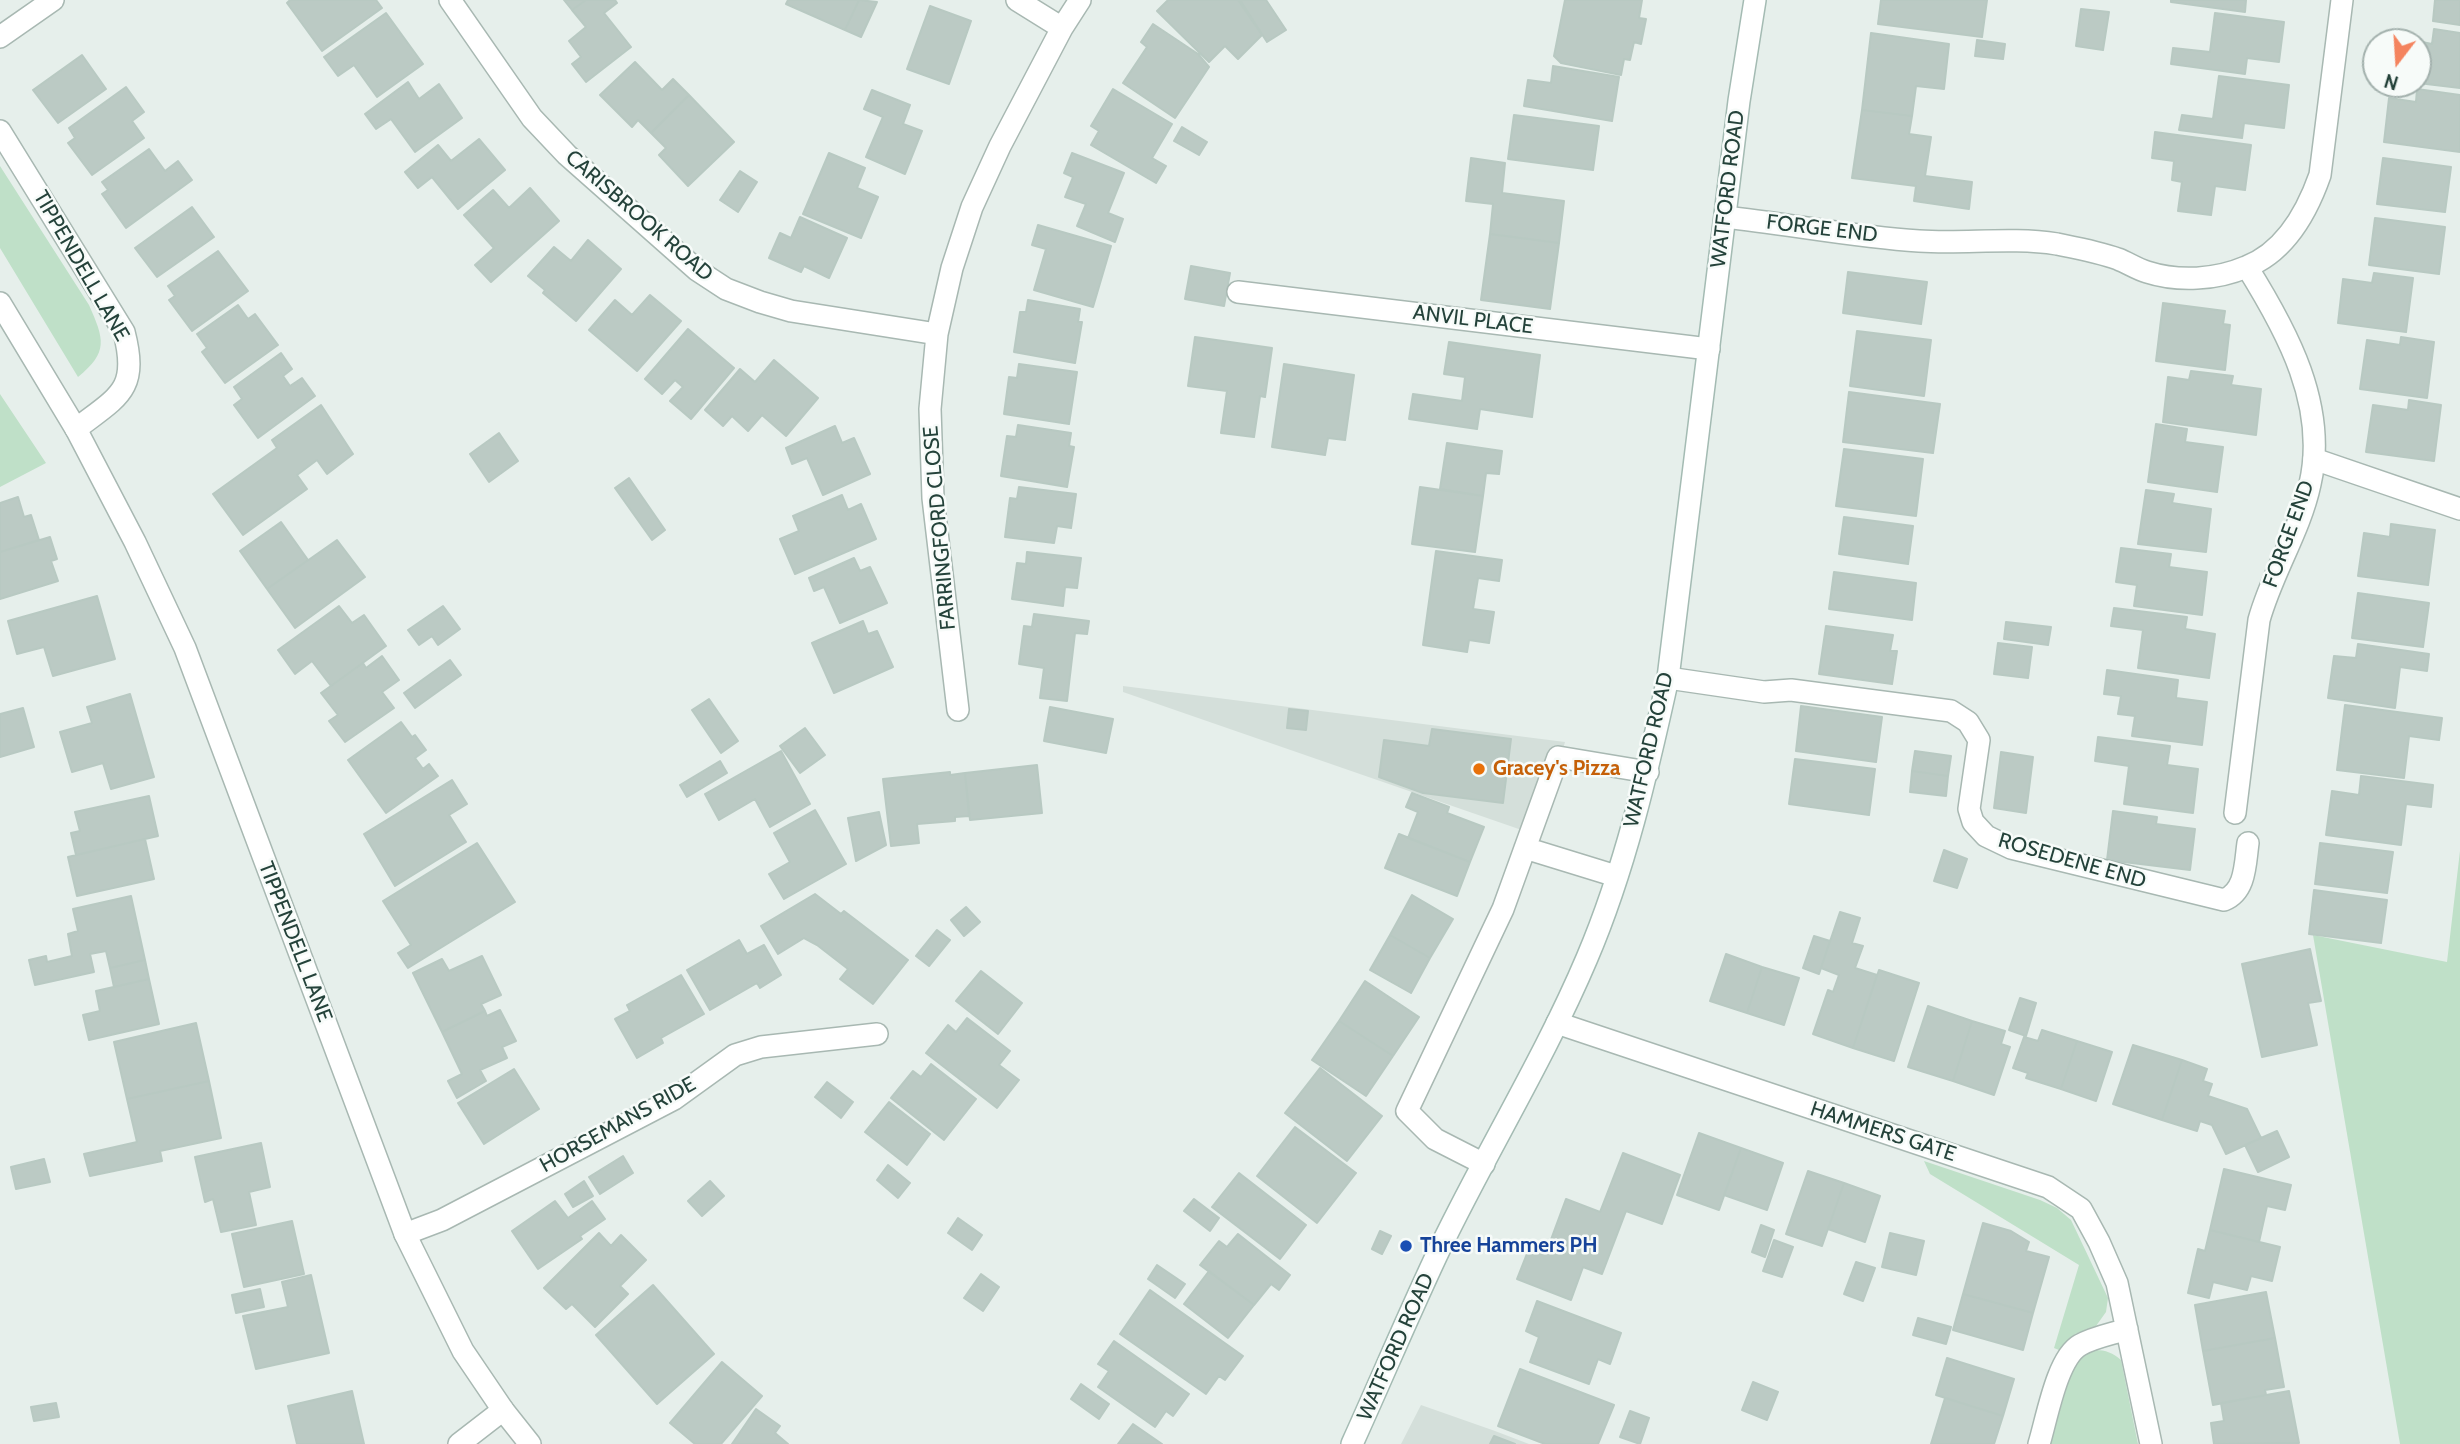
<!DOCTYPE html>
<style>
body{margin:0}
#map{position:relative;width:2460px;height:1444px;overflow:hidden;background:#e6efeb;font-family:Cabin,sans-serif}
canvas{display:block}
.north{position:absolute;left:2362px;top:28px;width:70px;height:70px;box-sizing:border-box;background:#f7fbf9;border:2px solid #a3b1ad;border-radius:50%;rotate:197deg;font-size:19px;font-weight:700;line-height:28px;text-align:center;color:#24423a}
.north::after{content:'';display:block;margin:auto;width:24px;height:32px;background:#f4845f;clip-path:polygon(50% 0,100% 100%,50% 72%,0 100%)}
</style>
<div id="map">
<canvas width="2460" height="1444"></canvas>
<div class="north">N</div>
</div>
<script>
const ctx = document.querySelector('canvas').getContext('2d');
ctx.lineJoin = 'round';
function paint(path, color) { ctx.fillStyle = color; ctx.fill(path, 'evenodd'); }
function trace(path, color, width, dash) { ctx.strokeStyle = color; ctx.lineWidth = width; ctx.lineCap = dash ? 'butt' : 'round'; ctx.setLineDash(dash || []); ctx.stroke(path); }
function drawText(font, color, halo, rows, align = 'center') {
  ctx.font = font + ' Cabin,sans-serif'; ctx.lineWidth = 5; ctx.setLineDash([]); ctx.textBaseline = 'middle'; ctx.strokeStyle = halo; ctx.fillStyle = color; for (const [text, x, y, turn = 0] of rows) {
    ctx.save(); ctx.translate(x, y); ctx.rotate((+turn || 0) * Math.PI / 180); ctx.textAlign = isNaN(turn) ? turn : align; if (halo) ctx.strokeText(text, 0, 0); ctx.fillText(text, 0, 0); ctx.restore();
  }
}
paint(new Path2D(`
 M1123,686L1565,742L1539,836L1123,692Z
 M1421,1405L1495,1431L1529,1444H1401Z`), '#d4dfda');
paint(new Path2D(`
 M0,166L89,305C104,339 109,352 78,377L0,248Z
 M0,394L46,463L0,487Z
 M2460,851V1444H2400L2313,935L2447,962Z
 M1924,1161L2040,1200L2057,1208L2071,1220L2108,1298L2106,1312L2096,1326L2075,1334L2059,1350L2054,1348L2079,1265L1930,1174Z
 M2095,1350C2106,1350 2113,1353 2121,1360L2138,1444H2050L2073,1366L2086,1353Z`), '#bfe0c8');
const building = new Path2D(`
 M290,0H376L382,8L322,51L287,3Z
 M564,0H586L572,10Z
 M586,0H615L617,3L604,13L631,47L586,82L572,64L581,57L569,41L586,27L572,10Z
 M788,0H859L845,30L786,4Z
 M859,0L877,2L861,37L845,30Z
 M1168,0H1238L1262,35L1238,59L1225,46L1209,62L1157,11Z
 M1240,0H1266L1286,30L1267,42Z
 M1565,0H1642L1639,18L1646,19L1641,44L1634,42L1630,60L1624,59L1621,75L1561,63L1554,56Z
 M1881,0H1987L1982,37L1878,24Z
 M2171,0H2246L2245,12L2171,2Z
 M2435,0H2460V25L2433,21Z
 M930,6L971,21L949,84L907,69Z
 M2081,9L2109,12L2103,50L2076,46Z
 M386,13L423,64L377,97L354,65L338,76L324,57Z
 M2215,13L2284,22L2279,62L2247,58L2245,74L2171,64L2173,48L2210,52Z
 M1153,24L1198,54L1209,67L1175,118L1123,83L1147,47L1141,42Z
 M2434,29L2460,33V88L2418,83L2422,42L2432,44Z
 M1871,33L1949,44L1944,89L1916,86L1912,116L1862,110Z
 M1977,40L2005,44L2003,59L1975,56Z
 M82,55L106,89L58,123L33,90Z
 M635,62L662,90L673,79L689,95L651,133L638,120L632,127L600,95Z
 M1553,66L1619,77L1612,121L1524,106L1528,80L1551,83Z
 M2219,76L2289,85L2284,128L2244,123L2242,138L2179,130L2182,115L2213,119Z
 M408,82L419,99L439,84L462,118L415,152L391,119L376,129L365,114Z
 M126,87L144,112L132,121L144,138L92,175L68,143L75,138L69,128Z
 M1113,89L1172,124L1152,158L1166,166L1156,183L1091,145L1099,131L1091,126Z
 M2417,89L2460,95V152L2384,142L2389,98L2416,102Z
 M872,90L910,105L903,124L922,131L905,174L866,157L883,117L864,109Z
 M689,95L734,142L688,186L659,155L666,148L651,133Z
 M1862,110L1912,116L1909,134L1931,137L1925,176L1972,182L1969,209L1914,201L1916,186L1852,178Z
 M1514,115L1599,126L1593,170L1508,159Z
 M1182,127L1207,142L1199,155L1174,141Z
 M2155,132L2251,145L2245,190L2215,186L2211,215L2178,211L2182,182L2172,180L2174,161L2152,158Z
 M479,139L505,170L458,209L432,177L418,188L405,172L438,145L451,161Z
 M149,149L165,171L178,161L192,180L126,228L102,194L108,190L102,182Z
 M829,153L865,168L857,188L878,197L861,238L803,214Z
 M1072,153L1124,173L1108,213L1123,219L1115,242L1077,226L1086,204L1065,197L1073,177L1064,173Z
 M1471,158L1505,163L1502,193L1564,201L1559,243L1490,234L1493,204L1466,201Z
 M2383,158L2451,167L2445,212L2377,204Z
 M740,171L757,182L738,212L720,200Z
 M530,188L559,221L491,282L475,265L494,248L464,215L493,190L509,208Z
 M192,207L214,237L157,277L135,248Z
 M800,217L847,238L829,278L804,266L801,272L769,258L780,233L791,238Z
 M2375,218L2445,227L2439,274L2369,265Z
 M1038,225L1111,246L1093,307L1034,290L1046,249L1032,245Z
 M1490,234L1559,243L1550,309L1481,300Z
 M588,240L621,269L576,321L543,293L545,290L528,276L554,247L571,261Z
 M218,251L248,291L192,331L169,300L175,296L168,286Z
 M1191,266L1230,273L1224,306L1185,299Z
 M1848,272L1927,282L1921,324L1843,313Z
 M2374,273L2413,278L2406,332L2338,323L2343,279L2372,283Z
 M650,295L681,321L637,371L589,330L615,300L632,315Z
 M1028,300L1080,309L1078,322H1082L1075,363L1014,352L1020,312H1026Z
 M2163,303L2225,311L2223,324L2230,325L2225,370L2156,361Z
 M238,305L248,319L255,314L278,345L225,383L202,352L207,348L197,334Z
 M688,329L734,368L691,419L670,401L683,387L675,380L662,394L645,379Z
 M1857,331L1931,340L1924,396L1850,386Z
 M1195,337L1272,348L1265,397L1260,396L1254,437L1221,433L1227,391L1188,386Z
 M2401,337L2434,342L2427,398L2360,389L2367,340L2400,345Z
 M1449,342L1540,355L1532,417L1480,409L1477,429L1409,419L1413,394L1462,401L1465,377L1444,374Z
 M281,353L292,369L283,376L290,386L302,378L315,396L258,438L234,405L242,399L234,387Z
 M774,360L818,398L786,436L762,415L748,431L732,416L723,426L705,410L740,369L755,382Z
 M1019,364L1077,372L1069,424L1004,414L1009,377L1017,378Z
 M1284,364L1354,375L1345,440L1328,438L1325,455L1272,447Z
 M2191,371L2233,376L2231,385L2261,389L2256,435L2163,422L2168,377L2189,380Z
 M1849,392L1940,404L1933,453L1843,442Z
 M2409,400L2441,405L2434,461L2366,452L2373,405L2408,410Z
 M321,405L353,454L327,474L317,460L297,475L307,489L243,535L213,494L277,448L272,440Z
 M2156,424L2187,429L2185,442L2223,447L2217,492L2148,482Z
 M1018,425L1071,433L1069,446L1074,447L1067,487L1001,476L1007,436L1016,437Z
 M835,426L842,443L854,438L870,474L823,495L807,458L792,464L786,448Z
 M499,433L518,461L489,482L470,454Z
 M1447,443L1502,451L1499,474L1486,473L1483,496L1440,489Z
 M1844,449L1923,459L1916,516L1836,506Z
 M629,478L665,530L652,540L615,488Z
 M1019,487L1076,494L1071,528L1057,526L1054,543L1005,537L1010,498L1017,499Z
 M1420,487L1483,496L1475,552L1412,544Z
 M2146,490L2174,494L2172,503L2211,509L2206,552L2138,544Z
 M842,495L848,510L861,504L876,539L795,574L780,539L799,531L793,516Z
 M18,497L24,517L31,515L39,540L0,552V503Z
 M1844,517L1913,526L1908,564L1839,554Z
 M281,522L308,560L267,589L240,551Z
 M2391,524L2435,530L2428,585L2358,576L2364,533L2390,537Z
 M50,537L57,559L51,561L58,581L0,599V552Z
 M337,540L365,577L295,628L267,589Z
 M2121,548L2171,554L2169,567L2207,572L2202,615L2134,606L2137,585L2116,582Z
 M1436,551L1502,560L1499,581L1478,578L1473,609L1494,612L1489,643L1469,640L1467,652L1423,645Z
 M1027,552L1081,558L1077,588L1065,587L1063,606L1012,599L1017,563L1026,564Z
 M854,558L860,571L870,567L887,603L840,623L824,587L814,591L809,578Z
 M1834,572L1916,583L1912,620L1829,609Z
 M2358,593L2429,603L2423,647L2352,638Z
 M97,596L115,659L53,676L44,647L17,654L8,621Z
 M339,606L352,623L364,615L386,646L331,686L312,661L295,674L278,650Z
 M443,606L460,629L438,645L432,636L419,645L408,630Z
 M2114,608L2187,617L2185,629L2215,634L2209,678L2138,668L2143,630L2111,626Z
 M1034,614L1089,621L1087,634L1075,633L1067,701L1040,698L1044,668L1019,664L1024,626L1032,627Z
 M863,621L868,634L877,631L893,667L834,693L812,643Z
 M2006,622L2051,627L2048,645L2004,639Z
 M1826,626L1893,635L1890,651H1897L1892,684L1819,674Z
 M1998,643L2032,647L2028,678L1994,674Z
 M2358,644L2429,654L2427,671L2400,667L2395,708L2328,698L2334,656L2356,658Z
 M382,656L399,680L382,692L394,708L345,742L329,721L338,715L321,693L363,663L366,668Z
 M450,660L461,675L415,708L404,693Z
 M2107,670L2178,680L2176,698L2207,702L2202,745L2132,736L2135,716L2118,714L2121,696L2104,694Z
 M130,694L154,777L111,789L103,763L72,772L60,732L92,723L87,707Z
 M709,699L738,741L721,753L692,710Z
 M2345,705L2442,718L2439,740L2409,736L2404,778L2337,770Z
 M1801,706L1882,717L1876,762L1796,751Z
 M1050,707L1113,719L1106,753L1044,741Z
 M23,708L34,747L0,757V714Z
 M1289,709L1308,711L1306,730L1287,728Z
 M401,722L412,737L415,735L426,750L415,758L423,769L429,764L438,776L386,813L348,760Z
 M805,728L825,755L800,773L780,746Z
 M1432,729L1511,739L1503,803L1423,793L1379,777L1384,740L1429,746Z
 M2098,737L2170,746L2167,765L2198,769L2193,813L2124,804L2129,766L2095,761Z
 M781,751L810,804L770,827L755,799L719,820L705,794Z
 M1915,751L1951,756L1948,776L1912,771Z
 M2001,752L2033,757L2026,813L1994,808Z
 M1795,759L1875,769L1869,815L1789,804Z
 M720,761L727,773L687,797L680,785Z
 M1037,765L1042,813L970,820L965,773Z
 M1912,771L1948,776L1946,796L1910,792Z
 M950,772V775L965,773L969,816L955,817V821L917,824L919,843L891,846L883,779Z
 M2361,776L2433,785L2431,807L2406,804L2401,845L2326,835L2332,791L2359,795Z
 M452,780L467,804L449,815L466,842L395,886L364,834Z
 M1412,793L1449,807L1447,813L1484,827L1470,862L1408,838L1418,812L1406,807Z
 M149,796L158,836L76,855L71,833L80,831L75,812Z
 M815,810L846,864L784,899L769,874L790,862L774,833Z
 M2113,811L2157,817L2156,824L2195,829L2190,870L2107,860Z
 M879,812L886,845L856,861L848,818Z
 M1399,834L1470,862L1457,896L1385,868Z
 M145,839L154,879L77,896L68,857Z
 M477,843L515,902L408,968L398,953L411,945L383,901Z
 M2320,843L2393,852L2387,893L2315,884Z
 M1944,850L1967,859L1957,888L1934,881Z
 M2314,890L2387,900L2381,943L2309,934Z
 M815,894L841,914L844,911L908,960L873,1004L840,979L848,969L817,945L804,938L778,954L761,926Z
 M1412,895L1453,919L1430,958L1390,935Z
 M131,896L145,960L110,968L106,951L90,954L94,972L35,985L29,960L46,956L47,962L72,956L68,934L78,931L73,909Z
 M966,907L980,922L964,936L951,920Z
 M1840,912L1860,918L1852,943L1863,946L1855,968L1877,975L1853,1048L1813,1034L1828,990L1833,992L1839,975L1821,968Z
 M937,930L950,940L929,966L916,956Z
 M1390,935L1430,958L1411,993L1370,970Z
 M1814,936L1830,941L1819,974L1803,968Z
 M739,940L747,954L764,945L781,975L760,988L757,983L710,1010L687,970Z
 M2310,949L2321,1001L2308,1003L2317,1045L2262,1057L2242,964Z
 M1726,954L1762,967L1747,1013L1710,1001Z
 M482,956L501,995L481,1004L485,1011L442,1032L413,973L442,959L449,971Z
 M145,960L149,979L114,987L110,968Z
 M1762,967L1799,978L1784,1025L1747,1013Z
 M1879,970L1919,983L1894,1061L1853,1048Z
 M981,971L1022,1003L998,1034L956,1001Z
 M681,975L704,1014L661,1038L663,1043L637,1058L615,1019L630,1011L627,1005Z
 M149,979L159,1024L89,1040L83,1015L100,1011L96,991Z
 M1365,981L1419,1017L1393,1056L1339,1021Z
 M2020,998L2036,1003L2026,1036L2009,1030Z
 M1928,1006L1972,1021L1953,1081L1908,1067Z
 M500,1010L516,1041L502,1047L507,1058L480,1070L486,1081L457,1098L448,1081L462,1074L442,1032L485,1011L487,1016Z
 M967,1018L1010,1051L999,1065L1019,1080L997,1108L926,1053L948,1025L956,1032Z
 M1339,1021L1393,1056L1366,1096L1312,1060Z
 M1972,1021L2005,1031L2001,1044L2010,1047L1994,1095L1953,1081Z
 M196,1023L209,1081L127,1099L114,1042Z
 M2042,1030L2077,1041L2061,1089L2026,1078L2028,1073L2013,1068L2024,1037L2038,1041Z
 M2077,1041L2112,1052L2096,1101L2061,1089Z
 M2133,1045L2182,1060L2162,1120L2113,1104Z
 M2182,1060L2207,1069L2203,1081L2212,1084L2208,1096L2247,1109L2261,1138L2226,1154L2212,1125L2200,1121L2197,1131L2162,1120Z
 M931,1064L976,1099L944,1140L891,1098L913,1071L921,1077Z
 M1320,1068L1382,1116L1347,1161L1285,1113Z
 M514,1069L539,1109L484,1144L458,1103Z
 M209,1081L221,1138L160,1151L162,1161L90,1176L84,1154L137,1142L127,1099Z
 M827,1082L853,1102L841,1118L815,1097Z
 M889,1102L930,1134L907,1165L865,1132Z
 M1295,1127L1356,1173L1317,1223L1257,1176Z
 M2277,1131L2289,1157L2258,1172L2245,1145Z
 M1699,1133L1741,1148L1719,1210L1677,1195Z
 M261,1143L270,1187L249,1192L256,1225L221,1232L213,1199L205,1202L195,1157Z
 M1741,1148L1783,1163L1767,1210L1724,1195Z
 M1623,1153L1680,1175L1662,1224L1626,1211L1602,1274L1583,1267L1571,1300L1517,1279L1530,1246L1546,1253L1566,1199L1600,1212Z
 M623,1156L633,1173L600,1194L589,1177Z
 M44,1159L50,1182L16,1189L11,1167Z
 M888,1165L910,1183L898,1198L877,1180Z
 M2224,1169L2291,1185L2285,1210L2267,1206L2259,1242L2210,1230Z
 M1808,1171L1844,1183L1822,1246L1786,1234Z
 M1239,1173L1306,1225L1280,1259L1212,1207Z
 M584,1181L593,1196L573,1207L565,1194Z
 M710,1181L724,1196L702,1216L688,1201Z
 M1844,1183L1880,1196L1865,1242L1828,1229Z
 M1194,1199L1219,1218L1210,1231L1184,1211Z
 M555,1201L568,1218L592,1201L605,1219L580,1236L582,1239L538,1269L512,1231Z
 M958,1218L982,1235L972,1250L948,1233Z
 M292,1221L304,1274L244,1287L232,1234Z
 M1983,1223L2011,1231L2029,1242L2026,1251L2049,1257L2033,1313L1963,1294Z
 M1761,1225L1774,1230L1765,1257L1752,1252Z
 M2210,1230L2280,1247L2272,1281L2251,1276L2247,1290L2213,1282L2209,1298L2188,1293L2198,1249L2205,1251Z
 M1380,1231L1391,1236L1382,1254L1372,1249Z
 M599,1233L611,1246L621,1235L646,1260L620,1286L628,1294L595,1327L572,1304L566,1309L544,1288Z
 M1890,1233L1924,1241L1916,1275L1882,1267Z
 M1238,1234L1290,1275L1279,1290L1271,1284L1254,1305L1200,1265L1219,1241L1227,1247Z
 M1774,1240L1793,1247L1782,1277L1763,1271Z
 M1856,1262L1875,1268L1863,1301L1844,1294Z
 M1157,1265L1185,1284L1175,1298L1148,1279Z
 M1209,1271L1254,1305L1228,1338L1184,1304Z
 M981,1274L999,1287L983,1311L964,1298Z
 M311,1275L329,1353L256,1369L243,1316L288,1307L282,1282Z
 M653,1285L714,1354L657,1404L596,1335Z
 M260,1289L264,1307L236,1313L232,1295Z
 M1150,1290L1243,1356L1225,1380L1219,1376L1206,1394L1120,1334Z
 M2266,1292L2275,1338L2203,1351L2195,1305Z
 M1963,1294L2033,1313L2023,1350L1953,1330Z
 M1537,1301L1621,1333L1610,1364L1598,1359L1589,1384L1530,1362L1539,1337L1526,1331Z
 M1918,1318L1951,1327L1946,1344L1913,1335Z
 M2275,1338L2284,1387L2265,1390L2266,1395L2213,1405L2203,1351Z
 M1114,1341L1189,1394L1173,1416L1166,1411L1155,1427L1098,1387L1109,1371L1098,1364Z
 M1947,1358L2014,1379L2003,1416L1936,1395Z
 M722,1362L762,1396L721,1444H695L670,1423Z
 M1520,1369L1614,1405L1598,1444H1545L1498,1426Z
 M1753,1382L1778,1392L1767,1420L1742,1410Z
 M1081,1384L1109,1404L1099,1419L1071,1399Z
 M352,1391L364,1444H297L288,1406Z
 M2289,1391L2299,1443L2214,1444L2211,1423L2224,1421L2221,1403Z
 M1945,1398L2003,1416L1994,1444H1931Z
 M56,1403L59,1417L34,1421L31,1407Z
 M756,1409L780,1426L775,1433L788,1444H732Z
 M1630,1411L1649,1418L1640,1444L1620,1437Z
 M1133,1424L1162,1444H1118Z
 M1494,1436L1515,1444H1490Z`);
paint(building, '#bbcac4');
trace(building, '#b8c9c2', 2);
const service = new Path2D(`
 M1238,292L1709,349
 M2314,459L2460,509
 M1668,678L1764,692L1791,690L1951,711L1968,722L1979,740L1969,809L1973,822L1986,836L2011,848L2224,900C2246,891 2245,864 2248,843
 M1525,848L1616,876
 M1484,1164L1435,1139L1407,1111L1503,909L1558,757L1648,772
 M405,1234L442,1220L674,1099L735,1055L761,1047L877,1034`);
const minor = new Path2D(`
 M450,0L532,118L567,155L697,270L726,289L760,302L791,311L937,334
 M1017,0L1062,28
 M0,37L53,0
 M0,131L124,332C139,390 119,396 76,429
 M1725,217C1789,224 1854,237 1919,241C1965,244 2011,237 2057,244C2077,248 2099,252 2118,259C2128,263 2137,269 2147,272C2178,282 2216,280 2246,267C2285,252 2307,212 2320,175L2342,0
 M958,710L933,498L930,409L937,334L952,268L972,207L1000,146L1062,28L1080,0
 M2235,813L2259,620C2272,573 2300,531 2310,484C2328,406 2287,331 2247,267
 M1557,1023L2048,1187L2081,1209L2099,1242L2117,1283L2151,1444
 M459,1444L503,1410
 M2039,1444C2047,1418 2057,1358 2080,1345C2094,1337 2112,1334 2127,1329`);
const tertiary = new Path2D(`
 M0,303L76,429L135,542L185,648L405,1234L463,1351L503,1410L530,1444`);
const secondary = new Path2D(`
 M1352,1444C1382,1378 1410,1311 1441,1246C1488,1149 1545,1057 1587,958C1625,869 1647,773 1668,678L1739,101L1755,0`);
trace(service, '#a8b8b2', 24);
trace(minor, '#a8b8b2', 24);
trace(tertiary, '#a8b8b2', 24);
trace(secondary, '#a4bbb3', 24);
trace(service, '#fff', 21);
trace(minor, '#fff', 21);
trace(tertiary, '#fff', 21);
trace(secondary, '#fff', 21);
for (const [x, y, r, color] of [
 [1479,769,7,"#e8710a"],
 [1406,1246,7,"#1a4fb4"]
]) { const dot = new Path2D(); dot.arc(x, y, r, 0, 2 * Math.PI); ctx.fillStyle = color; ctx.fill(dot); trace(dot, '#f7fbf9', 2.5); }
drawText('21px', '#24423a', '#f7fbf9', [
 ["WATFORD ROAD",1728,189,-83],
 ["CARISBROOK ROAD",639,216,41],
 ["FORGE END",1822,229,7],
 ["TIPPENDELL LANE",81,266,60],
 ["ANVIL PLACE",1473,320,7],
 ["FARRINGFORD CLOSE",940,528,-95],
 ["FORGE END",2289,534,-70],
 ["WATFORD ROAD",1649,750,-77],
 ["ROSEDENE END",2072,861,16],
 ["TIPPENDELL LANE",295,942,69],
 ["HORSEMANS RIDE",618,1125,-29],
 ["HAMMERS GATE",1883,1132,18],
 ["WATFORD ROAD",1396,1347,-66]
]);
drawText('bold 21px', '#c56008', '#f7fbf9', [
 ["Gracey's Pizza",1493,769]
], 'left');
drawText('bold 21px', '#164399', '#f7fbf9', [
 ["Three Hammers PH",1420,1246]
], 'left');
</script>
